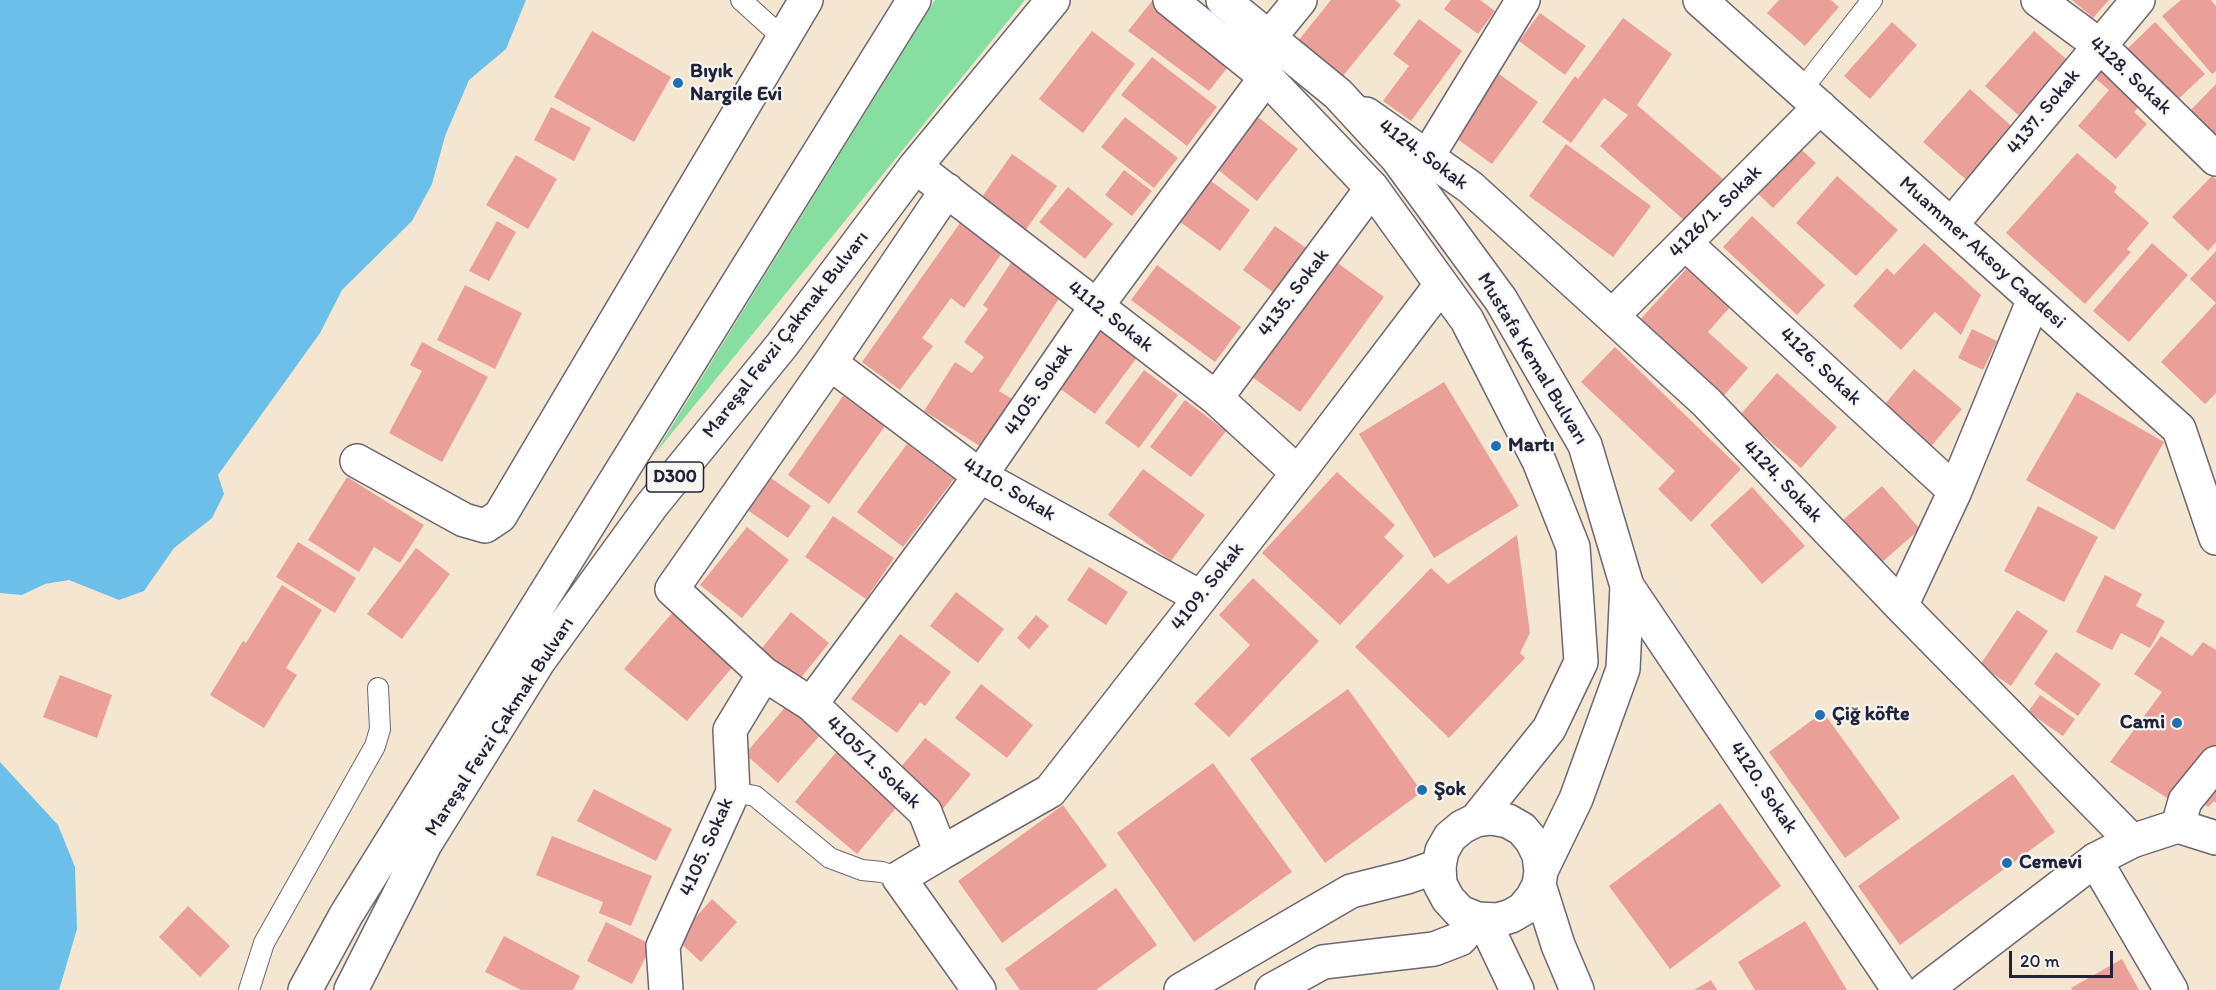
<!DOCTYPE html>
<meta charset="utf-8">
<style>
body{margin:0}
#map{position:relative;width:2216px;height:990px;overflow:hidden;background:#f4e6d1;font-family:Itim,sans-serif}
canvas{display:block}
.scale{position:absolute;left:2009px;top:951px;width:104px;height:27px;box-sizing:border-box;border:3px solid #22223b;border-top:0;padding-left:8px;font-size:18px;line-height:21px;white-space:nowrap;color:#22223b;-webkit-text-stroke:4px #f6f6f2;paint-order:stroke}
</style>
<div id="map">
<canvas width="2216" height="990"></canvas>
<div class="scale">20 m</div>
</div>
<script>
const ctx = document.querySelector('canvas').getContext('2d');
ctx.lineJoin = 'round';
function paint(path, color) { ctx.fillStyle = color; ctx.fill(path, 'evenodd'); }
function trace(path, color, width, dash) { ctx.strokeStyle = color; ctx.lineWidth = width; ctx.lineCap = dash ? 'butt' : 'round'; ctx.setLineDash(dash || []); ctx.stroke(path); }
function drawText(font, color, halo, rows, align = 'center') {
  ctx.font = font + ' Itim,sans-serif'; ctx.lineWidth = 4.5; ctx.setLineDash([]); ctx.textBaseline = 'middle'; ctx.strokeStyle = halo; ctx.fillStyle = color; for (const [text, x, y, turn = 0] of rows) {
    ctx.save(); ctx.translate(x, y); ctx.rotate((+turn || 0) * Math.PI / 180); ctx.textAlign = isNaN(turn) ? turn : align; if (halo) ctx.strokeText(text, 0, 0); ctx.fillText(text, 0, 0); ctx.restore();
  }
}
paint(new Path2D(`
 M935,0H1025L654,455Z`), '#87dea1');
paint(new Path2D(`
 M0,0H526L506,49L469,80L445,136L432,184L412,221L342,290L320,333L218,475L224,494L212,518L174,548L144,591L119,600L69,580L45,584L22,595L0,593Z
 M0,762L58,825L75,867L77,929L59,990H0Z`), '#6cbfe8');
paint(new Path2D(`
 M1331,0H1395L1401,5L1342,77L1298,41Z
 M1451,0H1480L1495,11L1478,34L1444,9Z
 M1779,0H1831L1839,7L1805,46L1767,13Z
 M2072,0H2109L2093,18Z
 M2181,0H2211L2216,6V71L2212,74L2162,16Z
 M1152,1L1231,63L1209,91L1128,31Z
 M1540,13L1586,46L1565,75L1519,41Z
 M1623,18L1672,54L1637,105L1723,179L1686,222L1600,146L1628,115L1604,98L1571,143L1542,122L1575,76L1578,79Z
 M1419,19L1462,51L1411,121L1383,101L1409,66L1393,54Z
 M1892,22L1917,45L1870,99L1844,76Z
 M2155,22L2205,74L2173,104L2124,52Z
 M592,31L671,77L634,142L554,97Z
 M1092,31L1135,64L1083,133L1039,99Z
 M2034,31L2072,64L2023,119L1985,86Z
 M1152,57L1217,107L1187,146L1121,95Z
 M2102,60L2146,99L2134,112L2147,124L2116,159L2078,126L2109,90L2090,74Z
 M1499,74L1538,102L1492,164L1453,136Z
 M2216,84V146L2186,115Z
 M1970,89L2017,131L1970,183L1923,142Z
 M551,107L591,128L574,161L534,140Z
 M1253,113L1298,149L1257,201L1212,165Z
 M1125,117L1178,158L1154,188L1101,147Z
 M1794,143L1816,163L1773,208L1752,188Z
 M1566,144L1651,206L1613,257L1529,196Z
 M2077,153L2117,187L2114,192L2149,223L2127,249L2131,252L2085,304L2006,233Z
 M1012,154L1057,186L1022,235L977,204Z
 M516,155L557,179L528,229L486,205Z
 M1124,170L1152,191L1132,216L1105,195Z
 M1837,176L1898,230L1856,276L1796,223Z
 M2212,176L2216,179V242L2208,251L2172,217Z
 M1207,178L1250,210L1220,251L1176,219Z
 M1068,187L1113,224L1085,259L1039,222Z
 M1752,216L1825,285L1797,315L1723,247Z
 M497,221L516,232L489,281L469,271Z
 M960,223L1002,253L964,308L951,298L922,338L933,346L900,390L862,362Z
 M1275,226L1309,250L1277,295L1243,270Z
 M1924,243L1981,295L1961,335L1935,312L1901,350L1853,306L1887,268L1894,275Z
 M2152,243L2188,275L2129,342L2093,311Z
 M2216,251V393L2205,404L2161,362L2216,303L2190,279Z
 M1012,261L1062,294L999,391L1014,400L983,448L924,411L955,362L972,373L984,357L964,342L988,309L983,305Z
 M1335,261L1384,297L1300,412L1251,376Z
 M1157,265L1241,327L1215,362L1131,300Z
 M1687,268L1730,307L1708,332L1748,368L1720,400L1637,323Z
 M465,285L522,313L495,369L437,340Z
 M1972,329L1997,341L1983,370L1958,358Z
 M1102,330L1138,356L1095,414L1059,388Z
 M422,342L488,377L442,462L389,433L422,371L410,365Z
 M1615,347L1741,469L1691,522L1658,489L1675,471L1581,382Z
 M1914,369L1962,409L1929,449L1881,409Z
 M1144,370L1178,395L1139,448L1105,423Z
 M1777,373L1837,427L1801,468L1740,415Z
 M1444,382L1519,506L1434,558L1359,434Z
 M2077,392L2164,442L2114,530L2026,480Z
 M843,396L885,426L829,504L788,475Z
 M1185,400L1226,431L1191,477L1150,447Z
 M907,444L954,479L903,547L857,512Z
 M1143,469L1205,515L1171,561L1108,515Z
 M1337,472L1395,525L1384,537L1404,556L1340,625L1262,553Z
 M768,476L811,506L788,538L746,509Z
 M347,477L424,525L400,563L374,547L359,572L308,540Z
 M1882,486L1920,529L1881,563L1843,520Z
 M1752,487L1805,546L1762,584L1710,525Z
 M2038,506L2098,537L2064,602L2004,571Z
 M833,516L894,558L866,599L805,557Z
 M747,527L789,560L742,618L700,585Z
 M1517,535L1530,633L1520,653L1525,658L1449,738L1355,647L1431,568L1448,584Z
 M298,542L356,578L335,613L276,577Z
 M416,548L450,574L402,639L367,614Z
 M1089,567L1128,592L1106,625L1067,600Z
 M2105,575L2142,594L2136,606L2165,621L2150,648L2121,633L2112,650L2076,632Z
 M1253,578L1319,641L1229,737L1194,704L1250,645L1219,615Z
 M282,585L322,610L286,668L297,675L264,728L210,695L243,641L246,643Z
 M956,592L1004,629L978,663L930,626Z
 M2017,610L2048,631L2011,686L1980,665Z
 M673,612L735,664L687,721L624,669Z
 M791,612L829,643L796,684L758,653Z
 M1036,615L1049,626L1029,649L1017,638Z
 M900,634L951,672L925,706L920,702L897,733L851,699Z
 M2161,636L2192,656L2203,642L2216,650V754L2177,804L2110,762L2162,692L2134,674Z
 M2056,652L2101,684L2078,716L2034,684Z
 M60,675L112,695L97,738L43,717Z
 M981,684L1033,725L1007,758L955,718Z
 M1348,689L1422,792L1325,863L1250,759Z
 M2040,695L2075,719L2063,736L2028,712Z
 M788,704L822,733L778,783L745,754Z
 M1823,712L1900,818L1845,858L1769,752Z
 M925,738L971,774L942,810L896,773Z
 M838,750L901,802L857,854L795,802Z
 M1213,763L1292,872L1194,942L1117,833Z
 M2216,771V803L2214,801L2208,807L2194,794Z
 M2013,774L2055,832L1900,945L1858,886Z
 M594,789L672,829L656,861L577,821Z
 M1720,803L1781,886L1670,969L1609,886Z
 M1063,805L1107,866L1002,943L958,881Z
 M552,836L652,876L631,926L599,913L603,902L536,875Z
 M1116,888L1157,945L1096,990H1020L1005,969Z
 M712,899L737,922L701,962L676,939Z
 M188,906L230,946L200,977L159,937Z
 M1805,921L1847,990H1755L1738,962Z
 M606,922L652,945L632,984L587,961Z
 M504,936L580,976L573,990H521L485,972Z
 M2122,959L2139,990H2072L2071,988Z
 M1711,980L1717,990H1694Z`), '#eaa099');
const service = new Path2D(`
 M741,0L783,38
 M1801,91L1872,0
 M733,792L755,796L830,858L862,870L882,872L899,878
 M249,990L264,943L375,746L380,729L378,688`);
const minor = new Path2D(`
 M1700,0L2179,429L2216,538
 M2038,0L2099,45L2216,159
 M1269,38L1300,0
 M1366,114L1470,187L1706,402L1901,606L2132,841
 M1427,157L1523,0
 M929,177L1216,398L1298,473
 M947,190L830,363L672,589L764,674L811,704L925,812L941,853L899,878L979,990
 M1951,225L2138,0
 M1685,243L1955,491
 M1612,316L1820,107
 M830,363L980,476L1200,597
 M1216,398L1372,188
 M357,461L464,520L485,526L500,516L806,0
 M1627,586L1899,990
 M1901,606L1955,491L2034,299
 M811,704L980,476L1096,307L1266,77
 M2178,826L2185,801L2216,763
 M941,853L1050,791L1298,473L1441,285
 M2095,860L2171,990
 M666,990L663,946L733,792L730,730L764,674
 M1181,990L1351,891L1407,877L1439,866
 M1272,990L1323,962L1434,949L1460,939L1477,919`);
const tertiary = new Path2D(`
 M1925,990L2095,860L2132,841L2178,826L2216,838`);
const secondary = new Path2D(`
 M1170,0L1266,77L1372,188L1467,320L1539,461L1573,547L1581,662L1549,729L1476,820
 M1223,0L1338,94L1397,158L1501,300L1585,445L1627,586L1623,669L1576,799L1541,871L1539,885L1532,898L1523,909L1511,916L1498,920L1477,919L1460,912L1448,899L1440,884L1439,866L1442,851L1450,837L1462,827L1476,820L1492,818L1508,821L1522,829L1532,841L1539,855L1541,871
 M1539,885L1558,945L1577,990
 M1484,921L1517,990`);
const trunk = new Path2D(`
 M305,990L346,915L914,0
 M351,990L425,844L538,662L652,505L782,345L915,167L1053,0`);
trace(service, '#6c6770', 22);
trace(minor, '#6c6770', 36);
trace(tertiary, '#6c6770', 36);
trace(secondary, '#6c6770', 36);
trace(trunk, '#6c6770', 36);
trace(service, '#fff', 20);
trace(minor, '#fff', 33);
trace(tertiary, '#fff', 33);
trace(secondary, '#fff', 33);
trace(trunk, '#fff', 33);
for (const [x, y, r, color] of [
 [678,83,6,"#1f6fb2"],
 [1496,446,6,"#1f6fb2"],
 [1820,715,6,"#1f6fb2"],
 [2177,723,6,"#1f6fb2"],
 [1422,790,6,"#1f6fb2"],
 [2007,863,6,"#1f6fb2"]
]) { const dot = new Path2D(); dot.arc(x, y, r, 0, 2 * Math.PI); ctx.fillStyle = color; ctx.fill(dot); trace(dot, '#f6f6f2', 2); }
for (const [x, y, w] of [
 [675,477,57]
]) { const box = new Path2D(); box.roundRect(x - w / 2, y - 15, w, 30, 4.5); ctx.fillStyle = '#f6f6f2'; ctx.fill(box); trace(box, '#22223b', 1.5); }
drawText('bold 18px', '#22223b', null, [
 ["D300",675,477]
]);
drawText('bold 20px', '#22223b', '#f6f6f2', [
 ["Bıyık",690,72],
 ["Nargile Evi",690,95],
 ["Martı",1508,446],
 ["Çiğ köfte",1832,715],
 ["Cami",2165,723,"right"],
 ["Şok",1434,790],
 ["Cemevi",2019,863]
], 'left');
drawText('20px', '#22223b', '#f6f6f2', [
 ["4128. Sokak",2130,76,43],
 ["4137. Sokak",2044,112,-51],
 ["4124. Sokak",1423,155,36],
 ["4126/1. Sokak",1716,212,-45],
 ["Muammer Aksoy Caddesi",1982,253,42],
 ["4135. Sokak",1294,293,-53],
 ["4112. Sokak",1110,317,38],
 ["Mareşal Fevzi Çakmak Bulvarı",786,335,-52],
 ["Mustafa Kemal Bulvarı",1532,359,59],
 ["4126. Sokak",1820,367,43],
 ["4105. Sokak",1039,390,-56],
 ["4124. Sokak",1782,482,46],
 ["4110. Sokak",1009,490,31],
 ["4109. Sokak",1208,587,-52],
 ["Mareşal Fevzi Çakmak Bulvarı",500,727,-57],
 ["4105/1. Sokak",873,763,44],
 ["4120. Sokak",1763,788,56],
 ["4105. Sokak",707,847,-66]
]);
</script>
